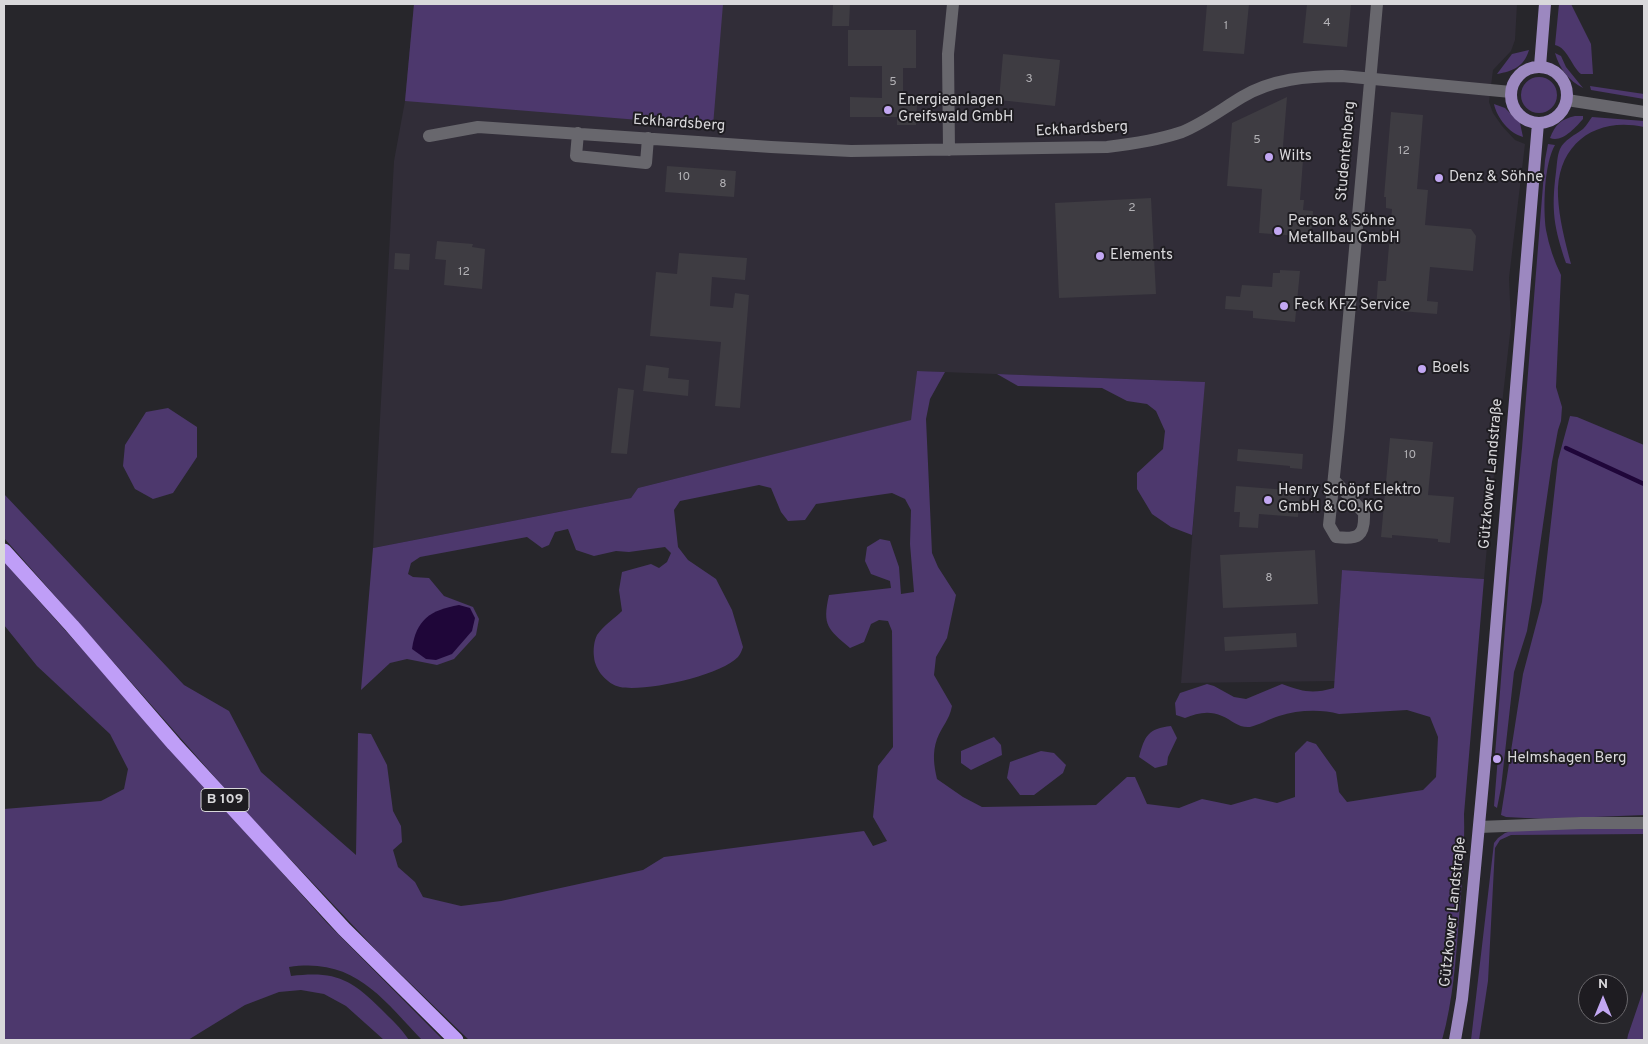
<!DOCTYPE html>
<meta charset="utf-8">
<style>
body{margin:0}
#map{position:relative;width:1648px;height:1044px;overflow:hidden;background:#27262b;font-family:Overpass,sans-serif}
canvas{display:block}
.frame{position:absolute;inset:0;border:5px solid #d9d8db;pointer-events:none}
.north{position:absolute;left:1578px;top:974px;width:50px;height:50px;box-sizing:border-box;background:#1e1c21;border:1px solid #69676b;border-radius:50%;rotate:0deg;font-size:14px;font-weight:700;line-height:20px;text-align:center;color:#d9d8db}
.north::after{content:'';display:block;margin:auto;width:18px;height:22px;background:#c2a7f2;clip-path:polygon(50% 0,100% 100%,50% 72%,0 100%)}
</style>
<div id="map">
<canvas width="1648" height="1044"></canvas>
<div class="frame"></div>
<div class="north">N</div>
</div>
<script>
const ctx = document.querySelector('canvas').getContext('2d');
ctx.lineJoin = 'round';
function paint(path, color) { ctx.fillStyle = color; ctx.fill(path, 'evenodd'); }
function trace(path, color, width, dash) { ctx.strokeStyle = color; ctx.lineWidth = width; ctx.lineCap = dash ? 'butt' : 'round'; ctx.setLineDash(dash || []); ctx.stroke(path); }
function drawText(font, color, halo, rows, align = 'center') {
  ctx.font = font + ' Overpass,sans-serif'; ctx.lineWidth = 4; ctx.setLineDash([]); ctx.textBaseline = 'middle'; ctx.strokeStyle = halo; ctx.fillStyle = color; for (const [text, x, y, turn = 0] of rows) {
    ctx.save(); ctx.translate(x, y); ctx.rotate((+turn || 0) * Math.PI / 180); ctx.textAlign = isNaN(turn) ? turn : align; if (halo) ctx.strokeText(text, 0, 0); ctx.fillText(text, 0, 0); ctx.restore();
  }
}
paint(new Path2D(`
 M414,4H1517L1515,40L1511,51L1493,70L1489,102L1493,113L1502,126L1515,140L1525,144L1509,278L1511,325L1492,492L1484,579L1342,570L1335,681L1181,683L1204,382L917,371L912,420L638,488L631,498L373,548L394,161L405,101Z`), '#312d38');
paint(new Path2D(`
 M414,4H723L713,126L405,101Z
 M1559,4H1571L1591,44L1593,74H1581C1571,66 1568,48 1555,45Z
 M1529,50C1524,67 1513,71 1497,74L1512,54Z
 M1555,53L1561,56L1566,67L1583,88C1569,81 1559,68 1555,53Z
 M1521 95a18 18 0 1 1 36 0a18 18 0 1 1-36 0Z
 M1590,86L1644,94V99L1591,90Z
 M1494,104L1505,108L1520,123L1523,137C1509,133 1497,118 1494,104Z
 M1575,116H1583V119C1575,128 1562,143 1550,138C1555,125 1561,119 1575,116Z
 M1592,117L1644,121V127C1596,116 1556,144 1558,196C1559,219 1565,241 1571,264L1566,263C1554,228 1551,210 1556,172C1557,165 1557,156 1560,149C1564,140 1575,135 1583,129C1587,125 1589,121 1592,117Z
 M1548,144L1555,145C1544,164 1543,208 1546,230C1549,246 1554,261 1561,275L1556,387L1562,407L1561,421L1558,430L1552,462L1532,601L1527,631L1514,672L1501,788L1497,808L1494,806L1498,756L1495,755L1509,578L1522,448L1545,160Z
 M917,371L945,372L930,399L926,419L932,553L938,567L956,595L947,638L936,657L934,675L952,706C949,721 942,726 937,739C932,753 934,766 937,779L963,797L982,807L1096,805L1127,777H1135L1147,804L1179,808L1202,799L1231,805L1255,798L1277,803L1295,797V753L1307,741L1316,744L1336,772L1339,792L1347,802L1423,790L1436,777L1438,737L1430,717L1407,710L1339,714C1321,709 1297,710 1279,716C1269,719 1259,725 1250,727C1238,728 1232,720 1222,716C1209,710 1197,713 1185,718L1176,715L1175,703L1180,693L1207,684L1214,686L1234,697L1246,699L1282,684C1304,692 1312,694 1334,688L1342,570L1484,579L1464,814C1465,849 1462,883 1459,918C1456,958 1453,1001 1442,1040H469L379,953L243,809L4,538V494L184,685L229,711L261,772L356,855L358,733L371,734L387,765L393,811L401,826L402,842L393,850L398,867L415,882L423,897L461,906L501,901L643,870L664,857L864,831L873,846L887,841L873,817L878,766L893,747L892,631L888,621L879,620L871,624L864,642L850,648C828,629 822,626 829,595L891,588L890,581L871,574L865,561L867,547L880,539L890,541L899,567L901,594L914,592L910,544L911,510L905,499L892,493L816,504L805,520L788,521L781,512L771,488L759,485L680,501L674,510L678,547L688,560L716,579L732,610L743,647C742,650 740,655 738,657C720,676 645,692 620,687C607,684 595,670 594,657C593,650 594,641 597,635C603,626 615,618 622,611L619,590L622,572L651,564L659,568L667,562L671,553L665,547L629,552L616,551L594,556L576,550L568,529L555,532L549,545L542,548L527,537L420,557L411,563L408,574L413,577L429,578L444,596L473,607L479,619L476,635L454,659L437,665L407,659L390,663L361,690L373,548L631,498L638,488L911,420Z
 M997,374L1205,382L1192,535L1171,527L1152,514L1137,489V473L1163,449L1165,431L1156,411L1147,404L1127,401L1102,388L1018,386Z
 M168,408L197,427V457L173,493L153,499L135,489L123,466L125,445L146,412Z
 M1570,416L1577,417L1644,445V815L1545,819L1506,817L1501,815L1523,674L1542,602L1558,460Z
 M4,562L327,923L443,1040H422C382,998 354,957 289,967L291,976C334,971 350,978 381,1009C391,1019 401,1028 409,1040H384L346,1006L324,994L301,990L279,992L245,1005L188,1040H4V809L101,801L124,789L128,769L110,734L37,666L4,625Z
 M1171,726L1177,738L1168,757L1167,765L1155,768L1139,757C1145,735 1148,729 1171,726Z
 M994,737L1001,745L1002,755L971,770L961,763V751Z
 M1041,751L1054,753L1066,765L1063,773L1034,795H1020L1007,778L1010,762Z
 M1644,827V834L1511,835L1500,840L1495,848L1488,981L1479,1040H1471L1494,843L1498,838L1505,833L1514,830Z
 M1644,988V1040H1627L1628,1035Z`), '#4d386d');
paint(new Path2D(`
 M459,605L470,608L475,618L472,631L452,654L436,660L426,659L412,649C416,620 430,610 459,605Z`), '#1f0639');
trace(new Path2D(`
 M1566,448L1644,484`), '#1f0639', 4.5);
paint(new Path2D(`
 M833,4H850L849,26H832Z
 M1207,4H1249L1244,54L1203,51Z
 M1307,4H1351L1347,47L1303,43Z
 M848,30H916V68H903V103H917L916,125H897V117H850V97L882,98V66H848Z
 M1003,54L1060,60L1055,106L999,100Z
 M1287,97L1282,158L1303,160L1300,200H1304L1303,210L1313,211L1311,237L1259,233L1262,189L1227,186L1232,123Z
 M1391,112L1423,115L1417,189L1428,190L1425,225L1471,229L1476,236L1473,271L1430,267L1427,301L1438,302L1437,314L1376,309L1378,281H1386L1392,209L1386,208V197H1384Z
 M667,166L736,171L734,197L665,192Z
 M1151,198L1156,294L1059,298L1055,203Z
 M437,241L473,244L472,247L485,249L482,289L444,285L446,260L435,259Z
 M395,253L410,254L409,270L394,269Z
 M679,253L747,258L745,280L712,277L710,306L733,308L735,293L749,295L740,408L715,406L721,342L650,336L656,272L677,274Z
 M1280,270L1300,271L1295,322L1253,318V311L1225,309L1226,296L1240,297L1242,285L1272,287L1273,273H1280Z
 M646,365L669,368L668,378L689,380L688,396L643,391Z
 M618,388L634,390L627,454L611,453Z
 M1390,438L1433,442L1428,495L1454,497L1450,543L1438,542V539L1392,535V538L1381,537Z
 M1238,449L1303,454L1302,469L1290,468V466L1237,461Z
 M1236,486L1300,491L1298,517L1259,514L1258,528L1239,527L1240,512H1234Z
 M1315,550L1318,604L1223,608L1220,555Z
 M1296,633L1297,647L1225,651L1224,637Z`), '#3e3c42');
trace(new Path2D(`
 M1567,100L1644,112
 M578,133L576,156L646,163L648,138
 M429,136L478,127L771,147L851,151L1107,147C1133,144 1158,140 1182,132C1204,123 1222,109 1242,97C1272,79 1307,76 1342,76L1511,92
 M949,150L948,54L953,4
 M1334,480L1364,513C1365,536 1358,540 1336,537L1329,525L1339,427L1377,4
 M1479,827L1581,823H1644`), '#68676d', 12);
trace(new Path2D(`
 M1540,66L1545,4
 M1511 95a28 28 0 1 1 56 0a28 28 0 1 1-56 0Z
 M1455,1040L1462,999L1469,932L1485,761L1538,123`), '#9c88c0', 12);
trace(new Path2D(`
 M4,551L72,626L174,744L344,929L456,1040`), '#bf9ef7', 15);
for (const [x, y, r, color] of [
 [888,110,5,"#c2a7f2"],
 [1269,157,5,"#c2a7f2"],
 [1439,178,5,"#c2a7f2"],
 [1278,231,5,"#c2a7f2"],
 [1100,256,5,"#c2a7f2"],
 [1284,306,5,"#c2a7f2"],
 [1422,369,5,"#c2a7f2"],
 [1268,500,5,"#c2a7f2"],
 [1497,759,5,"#c2a7f2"]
]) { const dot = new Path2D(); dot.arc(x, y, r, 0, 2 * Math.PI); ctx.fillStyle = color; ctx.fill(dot); trace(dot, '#1e1c21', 2); }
drawText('12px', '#b2b1b5', null, [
 ["4",1327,24],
 ["1",1226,27],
 ["3",1029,80],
 ["5",893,83],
 ["5",1257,141],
 ["12",1404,152],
 ["10",684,178],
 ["8",723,185],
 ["2",1132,209],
 ["12",464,273],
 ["10",1410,456],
 ["8",1269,579]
]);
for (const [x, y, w] of [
 [225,800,48]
]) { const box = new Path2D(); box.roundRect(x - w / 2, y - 11.5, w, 23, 4); ctx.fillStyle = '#1e1c21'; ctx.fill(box); trace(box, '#d9d8db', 1); }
drawText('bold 14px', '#d9d8db', null, [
 ["B 109",225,800]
]);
drawText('15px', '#d9d8db', '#1e1c21', [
 ["Energieanlagen",898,101],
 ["Greifswald GmbH",898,118],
 ["Wilts",1279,157],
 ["Denz & Söhne",1449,178],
 ["Person & Söhne",1288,222],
 ["Metallbau GmbH",1288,239],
 ["Elements",1110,256],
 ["Feck KFZ Service",1294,306],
 ["Boels",1432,369],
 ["Henry Schöpf Elektro",1278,491],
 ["GmbH & CO. KG",1278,508],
 ["Helmshagen Berg",1507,759]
], 'left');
drawText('15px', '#d9d8db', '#1e1c21', [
 ["Eckhardsberg",679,124,4],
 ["Eckhardsberg",1082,130,-3],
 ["Studentenberg",1347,151,-85],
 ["Gützkower Landstraße",1492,474,-85],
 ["Gützkower Landstraße",1454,912,-84]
]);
</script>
